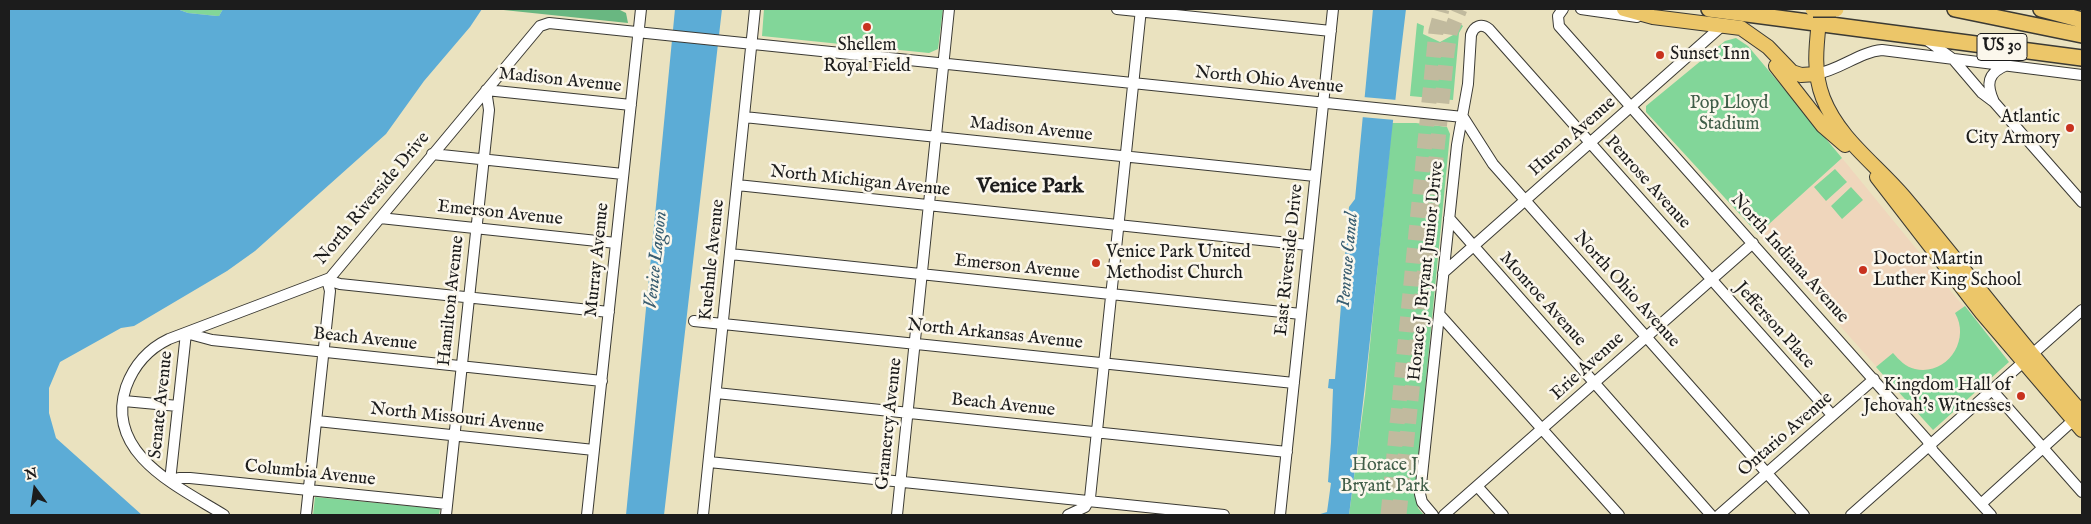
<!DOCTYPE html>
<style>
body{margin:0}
#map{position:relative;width:2091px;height:524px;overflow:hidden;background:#eae2bf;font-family:"IM FELL English",serif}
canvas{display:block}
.frame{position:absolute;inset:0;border:10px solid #1c1c1c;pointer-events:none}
.north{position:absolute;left:10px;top:464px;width:50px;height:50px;-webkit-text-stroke:4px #fbf7ec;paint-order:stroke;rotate:346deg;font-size:14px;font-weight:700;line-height:20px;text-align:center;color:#1c1c1c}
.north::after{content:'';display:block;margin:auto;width:18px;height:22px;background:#1c1c1c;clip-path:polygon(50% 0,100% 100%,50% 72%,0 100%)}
</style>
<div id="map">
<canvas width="2091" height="524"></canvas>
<div class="frame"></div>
<div class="north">N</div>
</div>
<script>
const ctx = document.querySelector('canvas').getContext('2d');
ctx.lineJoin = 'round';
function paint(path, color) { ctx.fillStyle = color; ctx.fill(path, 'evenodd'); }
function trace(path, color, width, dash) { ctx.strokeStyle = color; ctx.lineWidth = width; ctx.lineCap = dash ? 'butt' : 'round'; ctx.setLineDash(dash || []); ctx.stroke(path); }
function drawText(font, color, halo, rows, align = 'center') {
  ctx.font = font + ' "IM FELL English",serif'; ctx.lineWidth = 5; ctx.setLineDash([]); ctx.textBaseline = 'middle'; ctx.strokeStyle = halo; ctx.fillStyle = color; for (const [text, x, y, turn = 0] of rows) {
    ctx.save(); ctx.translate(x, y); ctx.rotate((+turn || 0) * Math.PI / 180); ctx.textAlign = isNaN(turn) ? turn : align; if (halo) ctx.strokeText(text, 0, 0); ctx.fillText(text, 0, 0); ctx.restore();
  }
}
paint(new Path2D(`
 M1842,158L2009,362L1933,430L1758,234Z`), '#efd6bc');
paint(new Path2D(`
 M177,9H223L219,16H217L188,13Z
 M764,9H943L938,49L929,53L762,36Z
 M1417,23L1424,26L1423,34L1440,42L1453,35L1459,23L1463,26L1459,33L1453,100L1410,96Z
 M1736,38L1748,46L1842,158L1758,234L1646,112V106L1725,41Z
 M1392,123H1416L1447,127L1450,134L1415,493L1418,508L1424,515H1349L1365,395Z
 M1835,169L1847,182L1826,201L1814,187Z
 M1851,187L1863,200L1842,219L1831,206Z
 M1965,306L2009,362L1933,430L1876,367L1893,353C1899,360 1906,367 1915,369C1947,376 1971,340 1955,313Z
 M315,497L440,509L439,515H313Z`), '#82d699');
paint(new Path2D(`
 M494,9H618L626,13L628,23Z`), '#69b781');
paint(new Path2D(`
 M9,9H177L188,13L217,16H219L223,9H482L470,27L424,81L386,134L255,251L227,271L134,326L121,328L60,362L49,388V413L56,438L142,515H9Z
 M675,9H722L664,515H626Z
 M1373,9H1406C1385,177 1372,347 1349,515H1317L1327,512L1331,483L1328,482L1331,442L1333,389L1328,388L1329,379H1335L1349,207L1355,199Z`), '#5cacd6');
paint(new Path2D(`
 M1363,97L1397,100L1395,120L1361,117Z`), '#eae2bf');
trace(new Path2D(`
 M1388,515L1436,31L1442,9
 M1399,515L1447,53L1450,33L1460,9`), '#c1ba9e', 15, [15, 8]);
const minor = new Path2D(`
 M1117,9L1331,31
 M1563,9L1558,16L1559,26L1927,440L1933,451L1991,515
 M1581,9L1637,17
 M1924,38L1953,59L1982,93L1994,102L2082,202
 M1816,74C1840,70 1859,52 1882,50L2082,75
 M1994,102C1986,84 1987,73 2007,65
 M744,117L1315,176
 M432,154L623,174
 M737,185L1308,245
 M380,218L616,243
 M1449,218L1711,515
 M730,254L1301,314
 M1443,273L1723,25
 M327,280L340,284L609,312
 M1439,314L1619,515
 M694,321L1294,383
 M1992,390L2082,492
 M716,393L1287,452
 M124,401L178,406
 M317,421L594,450
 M709,462L1224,515
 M1477,486L1503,515
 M447,504L190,478H179L170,481L186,333L212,340L602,381
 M1981,504L2068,425L2079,419
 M224,515C179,487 104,454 126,387C134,365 148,349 169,339L330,278L540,26L549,23L1463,117L1493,164L1804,515
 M306,515L330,291L327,280
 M446,515L489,110L486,90L631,105
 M587,515L641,9
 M703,515L755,9
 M897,515L949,9
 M1068,515L1085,507L1090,498L1141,9
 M1280,515L1333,9
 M1433,515L1422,502L1420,494L1457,145L1468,84L1471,35C1474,26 1481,23 1489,29L1832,415
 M1444,515L1753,243
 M1719,515L1874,379
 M1851,515L2082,310`);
const major = new Path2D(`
 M1624,9L1653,17L1741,28L1768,47L1792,72L1801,75L1816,74
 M1820,12C1817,41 1812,70 1823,98C1839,139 1876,164 1904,197C1964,268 2020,343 2082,413
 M1776,66L1823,126L1845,145
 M1877,177L1982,313L2082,430`);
const highway = new Path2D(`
 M1709,9L2082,58
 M1955,9L2082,35
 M2041,9L2082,20`);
trace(minor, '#3b3a34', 12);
trace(major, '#3b3a34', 16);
trace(highway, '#3b3a34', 18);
trace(minor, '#fff', 10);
trace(major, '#ecc669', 14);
trace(highway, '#ecc669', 15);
const highwayBridge = new Path2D(`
 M1813,9H1836`);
trace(highwayBridge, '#3b3a34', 18, []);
trace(highwayBridge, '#ecc669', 15);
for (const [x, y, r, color] of [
 [867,27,5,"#c8321e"],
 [1660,55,5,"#c8321e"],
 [2070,128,5,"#c8321e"],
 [1096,263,5,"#c8321e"],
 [1863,270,5,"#c8321e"],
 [2021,396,5,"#c8321e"]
]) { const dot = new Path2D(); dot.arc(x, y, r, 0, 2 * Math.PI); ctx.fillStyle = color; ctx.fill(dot); trace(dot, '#fbf7ec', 2); }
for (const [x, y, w] of [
 [2002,47,50]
]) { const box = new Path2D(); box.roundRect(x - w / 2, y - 13.5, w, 27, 4); ctx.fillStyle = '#fbf7ec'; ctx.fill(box); trace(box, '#1c1c1c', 1); }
drawText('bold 16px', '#1c1c1c', null, [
 ["US 30",2002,47]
]);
drawText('18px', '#1c1c1c', '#fbf7ec', [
 ["Shellem",867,46,"center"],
 ["Royal Field",867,67,"center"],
 ["Sunset Inn",1670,55],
 ["Atlantic",2060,118,"right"],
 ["City Armory",2060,139,"right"],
 ["Venice Park United",1106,253],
 ["Methodist Church",1106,274],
 ["Doctor Martin",1873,260],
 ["Luther King School",1873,281],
 ["Kingdom Hall of",2011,386,"right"],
 ["Jehovah's Witnesses",2011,407,"right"]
], 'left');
drawText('18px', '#1c1c1c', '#fbf7ec', [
 ["Madison Avenue",560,81,6],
 ["North Ohio Avenue",1269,81,6],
 ["Madison Avenue",1031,130,6],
 ["Huron Avenue",1573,137,-42],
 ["North Michigan Avenue",860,182,6],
 ["Penrose Avenue",1647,183,48],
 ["North Riverside Drive",373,199,-50],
 ["Emerson Avenue",500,214,6],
 ["North Indiana Avenue",1789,259,48],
 ["Murray Avenue",598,260,-84],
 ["Kuehnle Avenue",713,260,-84],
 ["East Riverside Drive",1290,260,-84],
 ["Emerson Avenue",1017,268,6],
 ["Horace J. Bryant Junior Drive",1427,271,-84],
 ["North Ohio Avenue",1626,290,48],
 ["Monroe Avenue",1542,300,48],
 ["Hamilton Avenue",452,301,-84],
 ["Jefferson Place",1774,326,48],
 ["North Arkansas Avenue",995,335,6],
 ["Beach Avenue",365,340,6],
 ["Erie Avenue",1588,367,-42],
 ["Senate Avenue",162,405,-84],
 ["Beach Avenue",1003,406,6],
 ["North Missouri Avenue",457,419,6],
 ["Gramercy Avenue",890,424,-84],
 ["Ontario Avenue",1786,435,-41],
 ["Columbia Avenue",310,474,6]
]);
drawText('18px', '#405d48', '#fbf7ec', [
 ["Pop Lloyd",1729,104],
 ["Stadium",1729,125],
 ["Horace J",1385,466],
 ["Bryant Park",1385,487]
]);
drawText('italic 19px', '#395d70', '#fbf7ec', [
 ["Venice Lagoon",657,260,-84],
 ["Penrose Canal",1349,260,-85]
]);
drawText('bold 22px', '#1c1c1c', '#fbf7ec', [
 ["Venice Park",1030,187]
]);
</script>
